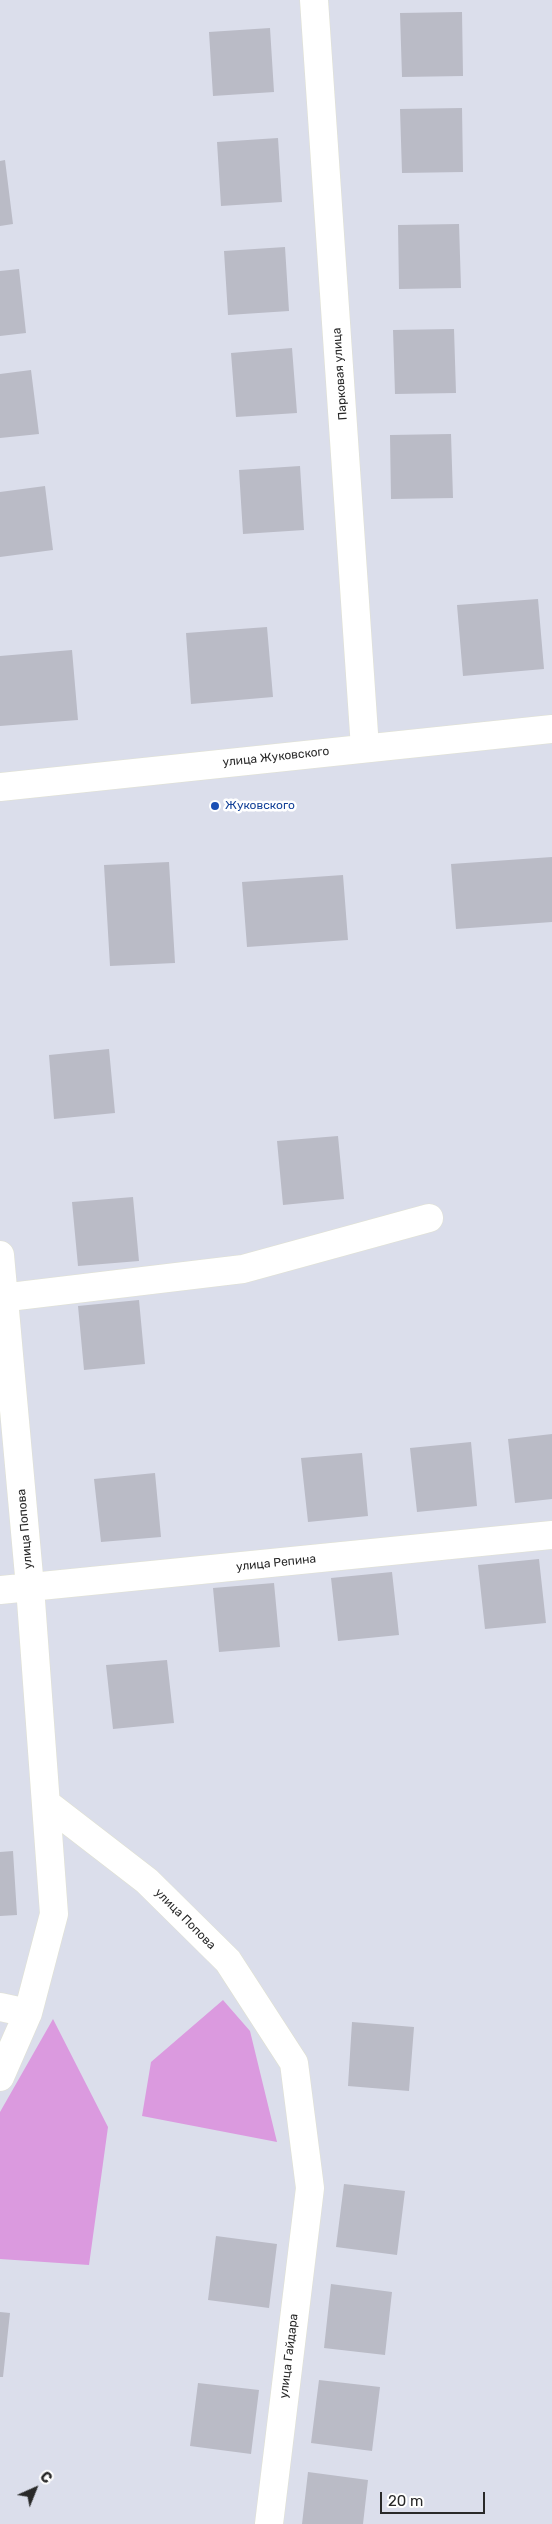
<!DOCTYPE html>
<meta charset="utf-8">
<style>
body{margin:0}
#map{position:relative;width:552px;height:2524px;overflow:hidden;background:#dbdeeb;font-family:Rubik,sans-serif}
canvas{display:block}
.north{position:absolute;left:10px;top:2464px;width:50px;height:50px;-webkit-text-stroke:4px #fff;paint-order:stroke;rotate:44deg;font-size:14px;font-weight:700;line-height:20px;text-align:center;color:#292929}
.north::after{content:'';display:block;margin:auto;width:18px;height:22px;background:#292929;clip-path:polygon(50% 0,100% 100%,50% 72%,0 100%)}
.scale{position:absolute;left:380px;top:2492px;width:105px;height:22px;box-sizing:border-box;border:2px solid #292929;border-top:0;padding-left:6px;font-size:15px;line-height:18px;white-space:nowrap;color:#292929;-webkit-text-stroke:4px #fff;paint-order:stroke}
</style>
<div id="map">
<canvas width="552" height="2524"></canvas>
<div class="north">С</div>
<div class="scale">20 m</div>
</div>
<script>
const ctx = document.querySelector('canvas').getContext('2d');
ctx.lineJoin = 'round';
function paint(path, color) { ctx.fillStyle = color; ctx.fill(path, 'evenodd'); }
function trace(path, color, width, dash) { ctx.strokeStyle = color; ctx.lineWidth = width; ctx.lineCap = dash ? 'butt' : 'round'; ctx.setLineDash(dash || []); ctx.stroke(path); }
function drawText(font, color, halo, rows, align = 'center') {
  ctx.font = font + ' Rubik,sans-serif'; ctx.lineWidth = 5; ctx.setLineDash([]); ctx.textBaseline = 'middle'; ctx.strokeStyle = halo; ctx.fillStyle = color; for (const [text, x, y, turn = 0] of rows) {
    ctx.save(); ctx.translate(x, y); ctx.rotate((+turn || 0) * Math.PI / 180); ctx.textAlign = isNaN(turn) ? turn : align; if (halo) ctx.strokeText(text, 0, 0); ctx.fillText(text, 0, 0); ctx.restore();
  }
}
paint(new Path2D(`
 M223,2000L250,2031L277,2142L142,2116L151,2062Z
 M53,2019L108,2127L89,2265L0,2259V2112Z`), '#db9adf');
paint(new Path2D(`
 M462,12L463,76L402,77L400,13Z
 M270,28L274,92L213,96L209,32Z
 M462,108L463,172L402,173L400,109Z
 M278,138L282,202L221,206L217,142Z
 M5,160L13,224L0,226V161Z
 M459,224L461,288L399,289L398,225Z
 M285,247L289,311L228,315L224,251Z
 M19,269L26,333L0,336V271Z
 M454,329L456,393L395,394L393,330Z
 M292,348L297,413L236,417L231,353Z
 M31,370L39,434L0,438V374Z
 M451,434L453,498L391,499L390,435Z
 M300,466L304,530L243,534L239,470Z
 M45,486L53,550L0,557V492Z
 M538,599L544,669L463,676L457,605Z
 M267,627L273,697L191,704L186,633Z
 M72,650L78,720L0,726V656Z
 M552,857V922L456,929L451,864Z
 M169,862L175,963L110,966L104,865Z
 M343,875L348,940L247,947L242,882Z
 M109,1049L115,1113L54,1119L49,1055Z
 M338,1136L344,1199L283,1205L277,1141Z
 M133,1197L139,1261L78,1266L72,1202Z
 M139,1300L145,1364L84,1370L78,1306Z
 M552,1434V1499L515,1503L508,1439Z
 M471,1442L477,1506L417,1512L410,1448Z
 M362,1453L368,1516L308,1522L301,1458Z
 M155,1473L161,1537L101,1542L94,1479Z
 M539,1559L546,1623L485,1629L478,1565Z
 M392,1572L399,1635L338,1641L331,1578Z
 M274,1583L280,1647L219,1652L213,1588Z
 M167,1660L174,1723L113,1729L106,1665Z
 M13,1851L17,1915L0,1916V1852Z
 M352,2022L414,2027L409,2091L348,2086Z
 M344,2184L405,2191L397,2255L336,2247Z
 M216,2236L277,2244L269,2308L208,2300Z
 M331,2284L392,2292L385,2355L324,2348Z
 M0,2312L10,2313L3,2377H0Z
 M319,2380L380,2387L372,2451L311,2443Z
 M198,2383L259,2390L251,2454L190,2446Z
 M308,2472L368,2480L363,2524H302Z`), '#babbc6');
const minor = new Path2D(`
 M314,0L365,748
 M0,787L552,729
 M0,1255L30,1587L54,1914L28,2013L0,2077
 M0,1298L243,1269L429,1218
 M0,1590L552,1535
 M46,1803L147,1881L228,1961L294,2063L310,2188L269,2524
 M0,2007L28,2013`);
trace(minor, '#e0e1d1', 29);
trace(minor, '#fff', 28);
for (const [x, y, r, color] of [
 [215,806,5,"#1a4fb4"]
]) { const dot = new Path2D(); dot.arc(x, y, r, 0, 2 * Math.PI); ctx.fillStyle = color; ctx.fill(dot); trace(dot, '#fff', 2); }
drawText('12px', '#292929', '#fff', [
 ["Парковая улица",340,374,-94],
 ["улица Жуковского",276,757,-6],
 ["улица Попова",25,1529,-95],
 ["улица Репина",276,1563,-6],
 ["улица Попова",185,1919,45],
 ["улица Гайдара",289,2356,-83]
]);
drawText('12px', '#164399', '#fff', [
 ["Жуковского",225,806]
], 'left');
</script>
